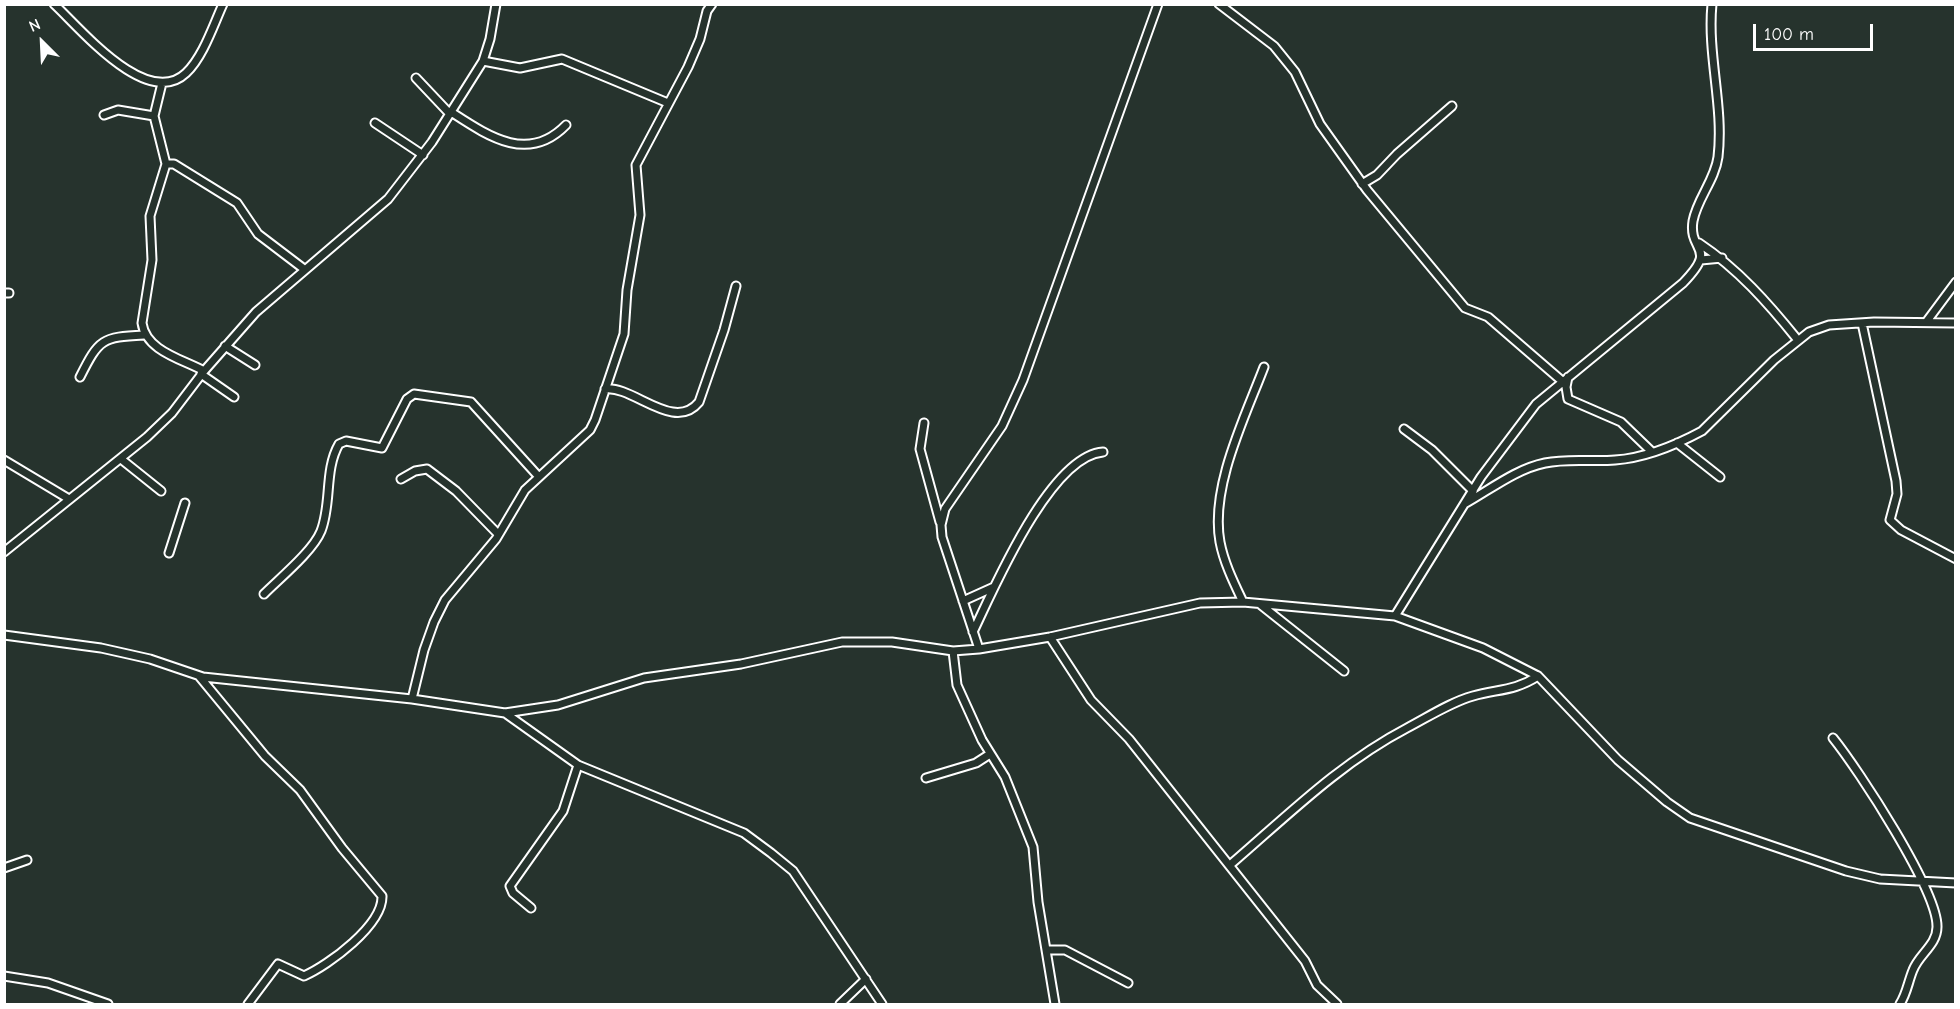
<!DOCTYPE html>
<style>
body{margin:0}
#map{position:relative;width:1960px;height:1009px;overflow:hidden;background:#26332d;font-family:"Comic Neue",sans-serif}
canvas{display:block}
.frame{position:absolute;inset:0;border:6px solid #fff;pointer-events:none}
.north{position:absolute;left:12px;top:12px;width:60px;height:60px;-webkit-text-stroke:4px #26332d;paint-order:stroke;rotate:336deg;font-size:16px;font-weight:700;line-height:24px;text-align:center;color:#fff}
.north::after{content:'';display:block;margin:auto;width:21px;height:27px;background:#fff;clip-path:polygon(50% 0,100% 100%,50% 72%,0 100%)}
.scale{position:absolute;left:1753px;top:24px;width:120px;height:27px;box-sizing:border-box;border:3px solid #fff;border-top:0;padding-left:8px;font-size:18px;line-height:21px;white-space:nowrap;color:#fff;-webkit-text-stroke:4px #26332d;paint-order:stroke}
</style>
<div id="map">
<canvas width="1960" height="1009"></canvas>
<div class="frame"></div>
<div class="north">N</div>
<div class="scale">100 m</div>
</div>
<script>
const ctx = document.querySelector('canvas').getContext('2d');
ctx.lineJoin = 'round';
function trace(path, color, width, dash) { ctx.strokeStyle = color; ctx.lineWidth = width; ctx.lineCap = dash ? 'butt' : 'round'; ctx.setLineDash(dash || []); ctx.stroke(path); }
const street = new Path2D(`
 M54,4C80,28 147,110 186,73C203,57 213,26 223,4
 M1219,4L1274,46L1295,72L1320,124L1367,190L1465,308L1488,317L1562,381
 M483,61L520,68L562,59L668,103
 M416,78L450,114
 M162,83L154,116L166,164
 M451,112C488,136 528,164 566,125
 M104,115L118,110L154,116
 M375,123L423,155
 M1362,184L1377,175L1397,154L1452,106
 M1699,243C1738,269 1768,303 1797,339
 M1701,260L1722,258
 M4,293H9
 M1927,321L1956,282
 M1862,323L1896,481L1897,494L1890,520L1901,530L1956,559
 M225,346L255,365
 M204,371C182,359 146,351 142,323L152,260L150,216L166,164H174L237,203L258,234L304,269
 M201,374L234,397
 M80,377C99,339 102,337 144,335
 M1568,377L1566,387L1568,399L1621,422L1652,452
 M605,389C633,385 674,433 699,402L724,330L736,286
 M924,423L920,449L940,522
 M1404,429L1432,450L1473,491
 M1677,443L1720,477
 M121,459L161,491
 M4,460L69,499
 M401,479L415,471L427,469L456,491L498,534
 M1466,503C1491,489 1516,469 1545,463C1568,458 1592,462 1615,460C1645,458 1676,445 1702,431L1774,360L1809,332L1829,325L1874,322L1956,323
 M4,552L147,437L172,413L204,371L256,312L388,199L432,142L483,61L490,39L496,4
 M169,553L185,503
 M264,594C280,578 313,551 321,531C332,503 324,470 339,444L346,441L382,448L407,399L414,394L471,402L539,477
 M963,601L994,587
 M1243,602C1234,583 1224,563 1220,542C1210,487 1245,417 1264,367
 M1261,605L1344,671
 M1395,616L1481,477L1536,404L1683,283C1719,246 1688,253 1693,221C1697,199 1715,180 1718,157C1724,106 1707,55 1712,4
 M973,632C994,588 1050,456 1103,452
 M4,635L101,648L150,659L203,677L412,699L505,713L558,705L644,678L741,664L842,642H892L953,651L979,649L1050,637L1200,603L1243,602L1395,616L1483,648L1538,676L1618,760L1667,802L1690,818L1846,871L1880,879L1956,883
 M1050,637L1091,700L1129,739L1305,961L1317,985L1337,1004
 M979,649L942,537L941,525L945,509L1002,426L1023,380L1158,4
 M953,651L957,685L982,740L1005,777L1033,847L1038,902L1055,1004
 M199,676L265,756L300,790L342,848L382,896C383,925 329,965 304,976L278,964L248,1004
 M412,699L424,650L434,622L445,600L496,539L525,490L590,430L595,420L624,334L627,290L640,215L636,165L688,67L700,39L707,11L712,4
 M505,713L578,765L744,833L771,853L793,871L882,1004
 M1833,738C1858,769 1938,891 1937,927C1937,945 1919,954 1913,970C1908,982 1907,993 1900,1004
 M926,778L976,763L990,754
 M1230,865C1287,816 1340,763 1407,728C1428,717 1451,702 1473,696C1498,689 1515,691 1538,676
 M4,868L27,860
 M531,908L513,893L510,886L563,811L578,765
 M1046,950H1065L1128,983
 M4,976L48,983L108,1004
 M840,1004L866,979`);
trace(street, '#fff', 11);
trace(street, '#26332d', 7);
</script>
